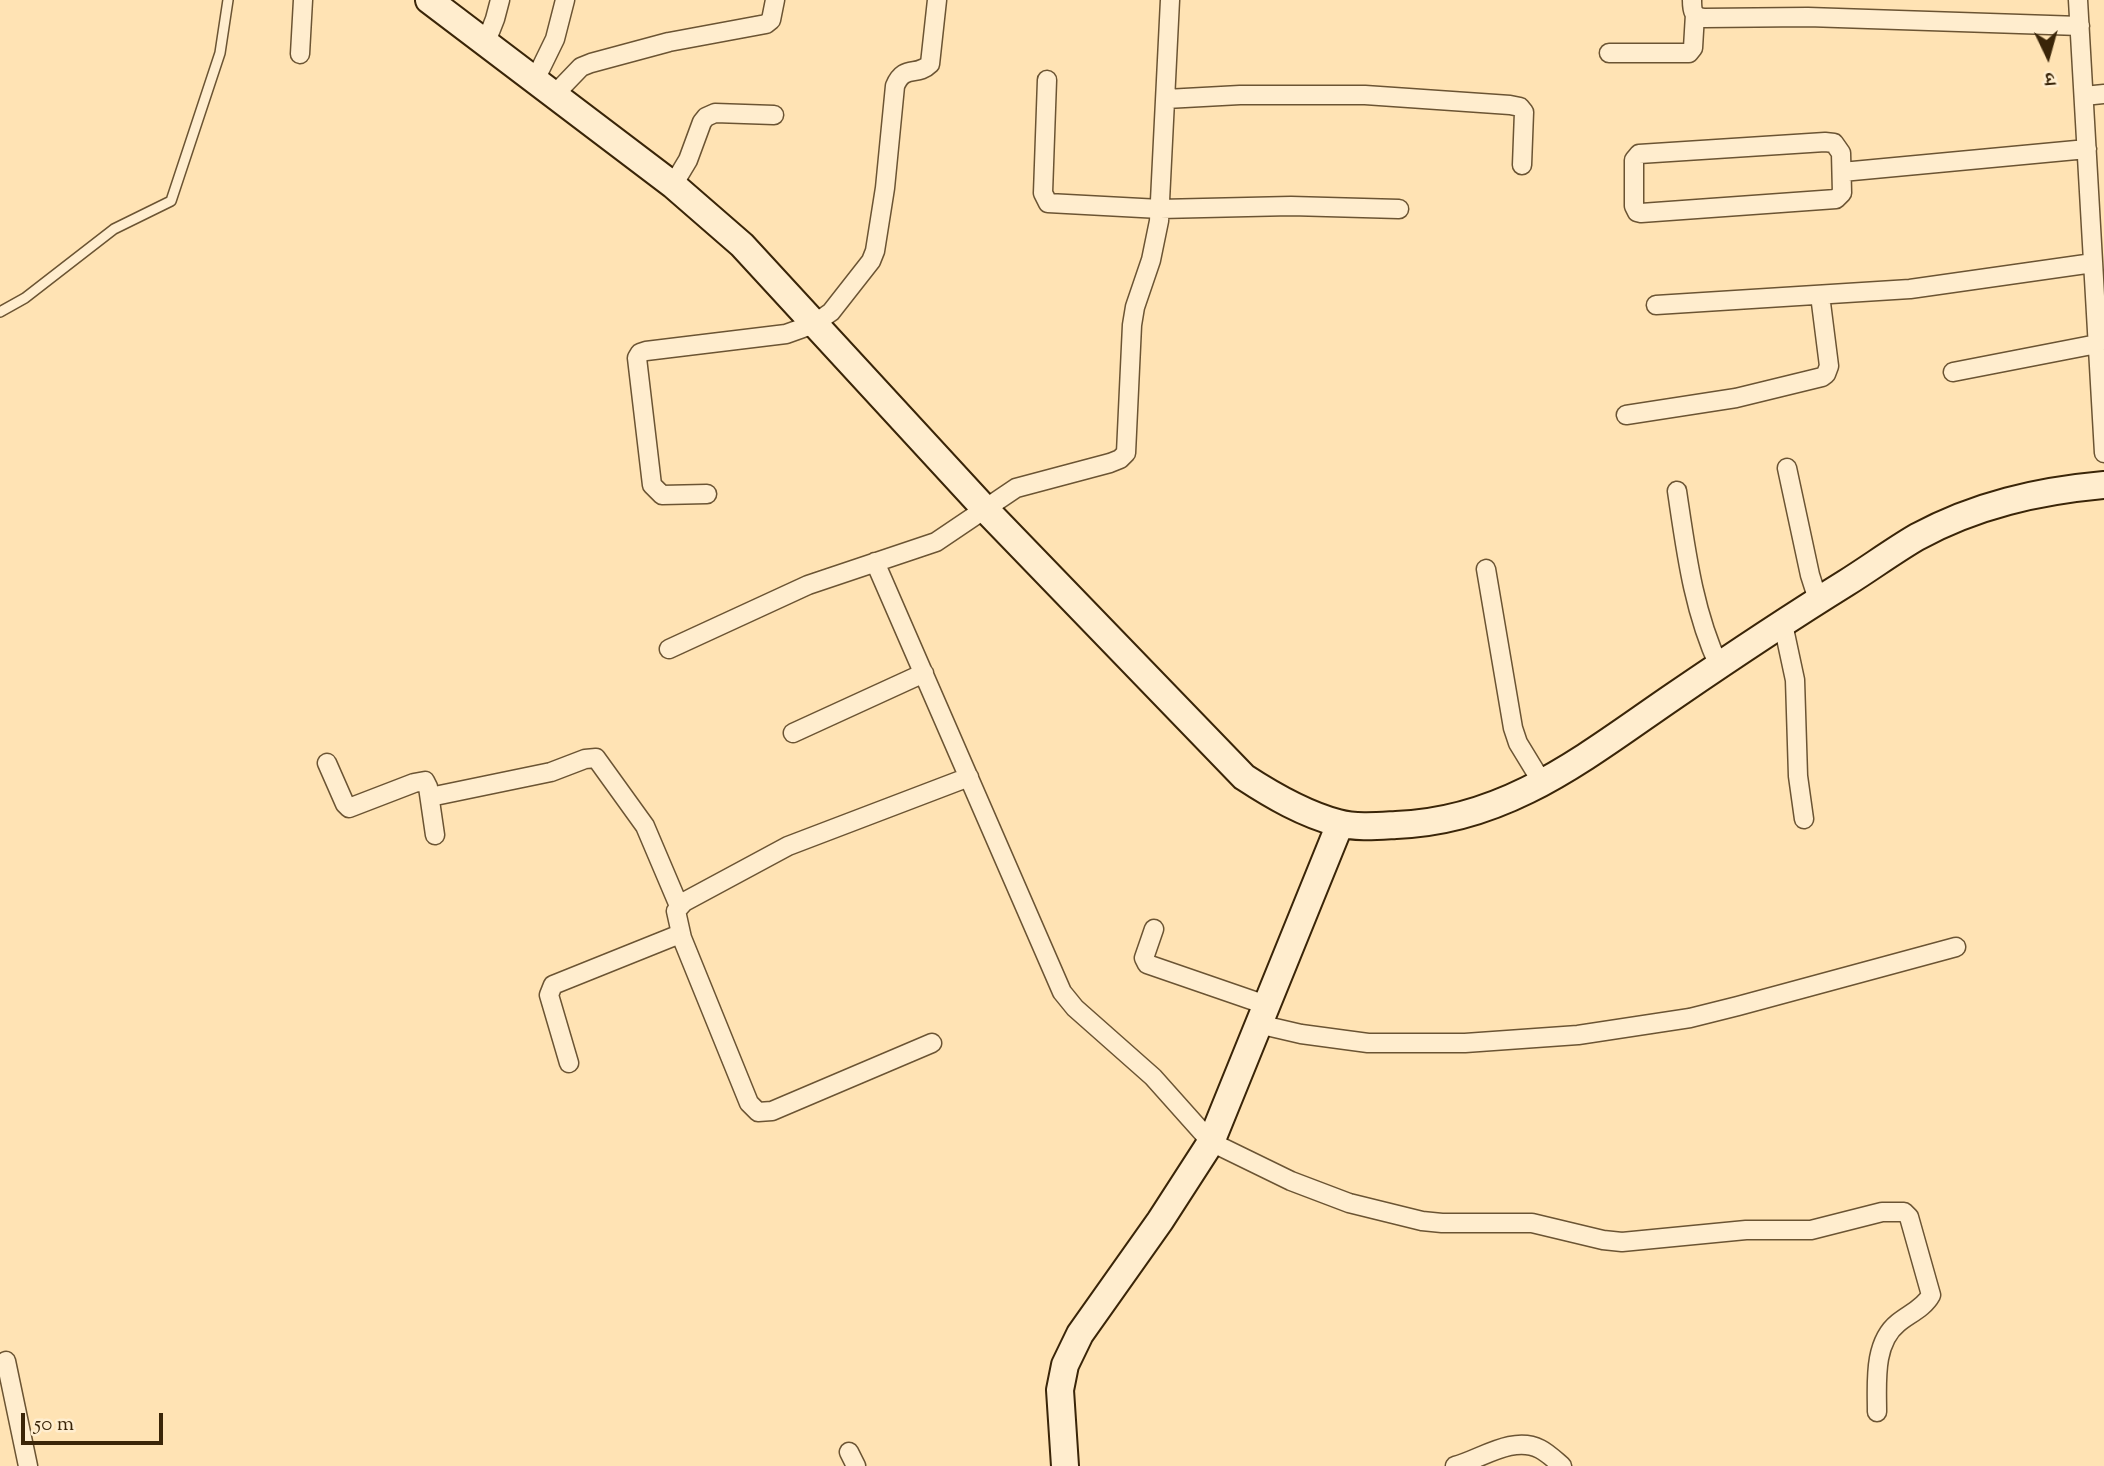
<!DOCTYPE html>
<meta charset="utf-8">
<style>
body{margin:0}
#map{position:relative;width:2104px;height:1466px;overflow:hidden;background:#ffe3b4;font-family:"Sorts Mill Goudy","Noto Serif Devanagari",serif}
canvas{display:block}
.north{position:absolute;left:2013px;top:21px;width:70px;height:70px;-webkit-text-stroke:5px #ffedce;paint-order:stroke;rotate:175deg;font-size:19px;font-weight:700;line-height:28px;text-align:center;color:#3a2508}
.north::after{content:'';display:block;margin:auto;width:24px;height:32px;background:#3a2508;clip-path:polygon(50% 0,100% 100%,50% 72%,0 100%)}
.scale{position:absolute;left:21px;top:1413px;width:142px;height:32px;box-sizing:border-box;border:4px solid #3a2508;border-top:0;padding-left:9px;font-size:21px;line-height:24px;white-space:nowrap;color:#3a2508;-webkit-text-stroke:5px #ffedce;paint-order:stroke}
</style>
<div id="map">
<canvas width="2104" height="1466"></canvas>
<div class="north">उ</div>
<div class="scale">50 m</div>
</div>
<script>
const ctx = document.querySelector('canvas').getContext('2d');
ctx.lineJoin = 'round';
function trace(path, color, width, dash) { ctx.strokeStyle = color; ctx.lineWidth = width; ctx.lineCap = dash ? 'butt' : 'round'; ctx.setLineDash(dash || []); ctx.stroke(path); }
const lane = new Path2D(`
 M0,312L25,298L114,229L171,201L220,53L228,0`);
const street = new Path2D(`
 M1692,0C1692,11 1693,17 1704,18L1808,17L2080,26
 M2078,0L2104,453
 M486,42L495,19L500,0
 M1609,53H1689L1693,48L1695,14
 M300,54L303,0
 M535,80L555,39L565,0
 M1047,80L1043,193L1048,203L1160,209L1291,206L1399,209
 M555,94L581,67L591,63L669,42L766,24L771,20L775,0
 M2084,96L2104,94
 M1166,99L1240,95H1365L1510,105L1520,107L1524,112L1522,165
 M1825,142L1834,143L1841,153L1842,193L1836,199L1641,213L1637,212L1634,206V160L1639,154Z
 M1842,172L2087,149
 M673,185L688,160L702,122L706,117L715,113L774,115
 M1656,305L1910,289L2093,263
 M1953,372L2097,344
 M1626,415L1736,398L1822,377L1826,374L1829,366L1820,295
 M1787,468L1810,575L1818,600
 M1677,491C1686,551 1693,610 1719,666
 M707,494L662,495L652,485L637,358L640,353L646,351L786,334L814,324L831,312L871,261L875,251L885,188L895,86C904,64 917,77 930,64L937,0
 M875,562L1062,992L1075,1008L1153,1077L1211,1142L1291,1181L1349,1203L1422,1221L1442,1223H1532L1603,1240L1622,1242L1746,1230H1811L1882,1212H1904L1909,1217L1931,1295C1924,1308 1909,1314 1898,1323C1873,1343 1877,1383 1877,1412
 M1486,569L1513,728L1518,743L1543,784
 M1783,624L1795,680L1798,776L1804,819
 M669,649L808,585L936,542L1016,488L1110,463L1120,459L1126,453L1132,325L1135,307L1151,260L1159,221L1170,0
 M793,733L924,673
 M327,763L345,804L349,808L414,783L425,781L428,787L435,835
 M430,797L551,772L585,759L596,758L645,826L679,906
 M1154,929L1144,958L1147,964L1266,1005
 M1258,1024L1301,1034L1368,1043H1465L1578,1035L1690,1018L1738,1006L1956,947
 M932,1043L772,1111L758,1112L749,1103L682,938L676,911L684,902L788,846L969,777
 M569,1063L549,995L553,985L680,934
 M6,1361L28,1466
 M849,1452L856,1466
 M1455,1466C1481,1459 1513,1435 1540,1449C1548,1453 1555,1460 1562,1466`);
const secondary = new Path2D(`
 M429,0L673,185L742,245L986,510L1244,777C1273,796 1304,814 1338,823C1356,828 1378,826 1396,825C1508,821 1586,756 1674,696C1731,657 1788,619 1846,583C1870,568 1893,551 1917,537C1976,505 2038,491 2104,485
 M1065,1466L1060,1390L1065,1365L1080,1334L1160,1221L1211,1142L1340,824`);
trace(lane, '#6b5433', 12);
trace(street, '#6b5433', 21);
trace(secondary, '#3a2508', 30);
trace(lane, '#ffedce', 9);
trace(street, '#ffedce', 18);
trace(secondary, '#ffedce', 26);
</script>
